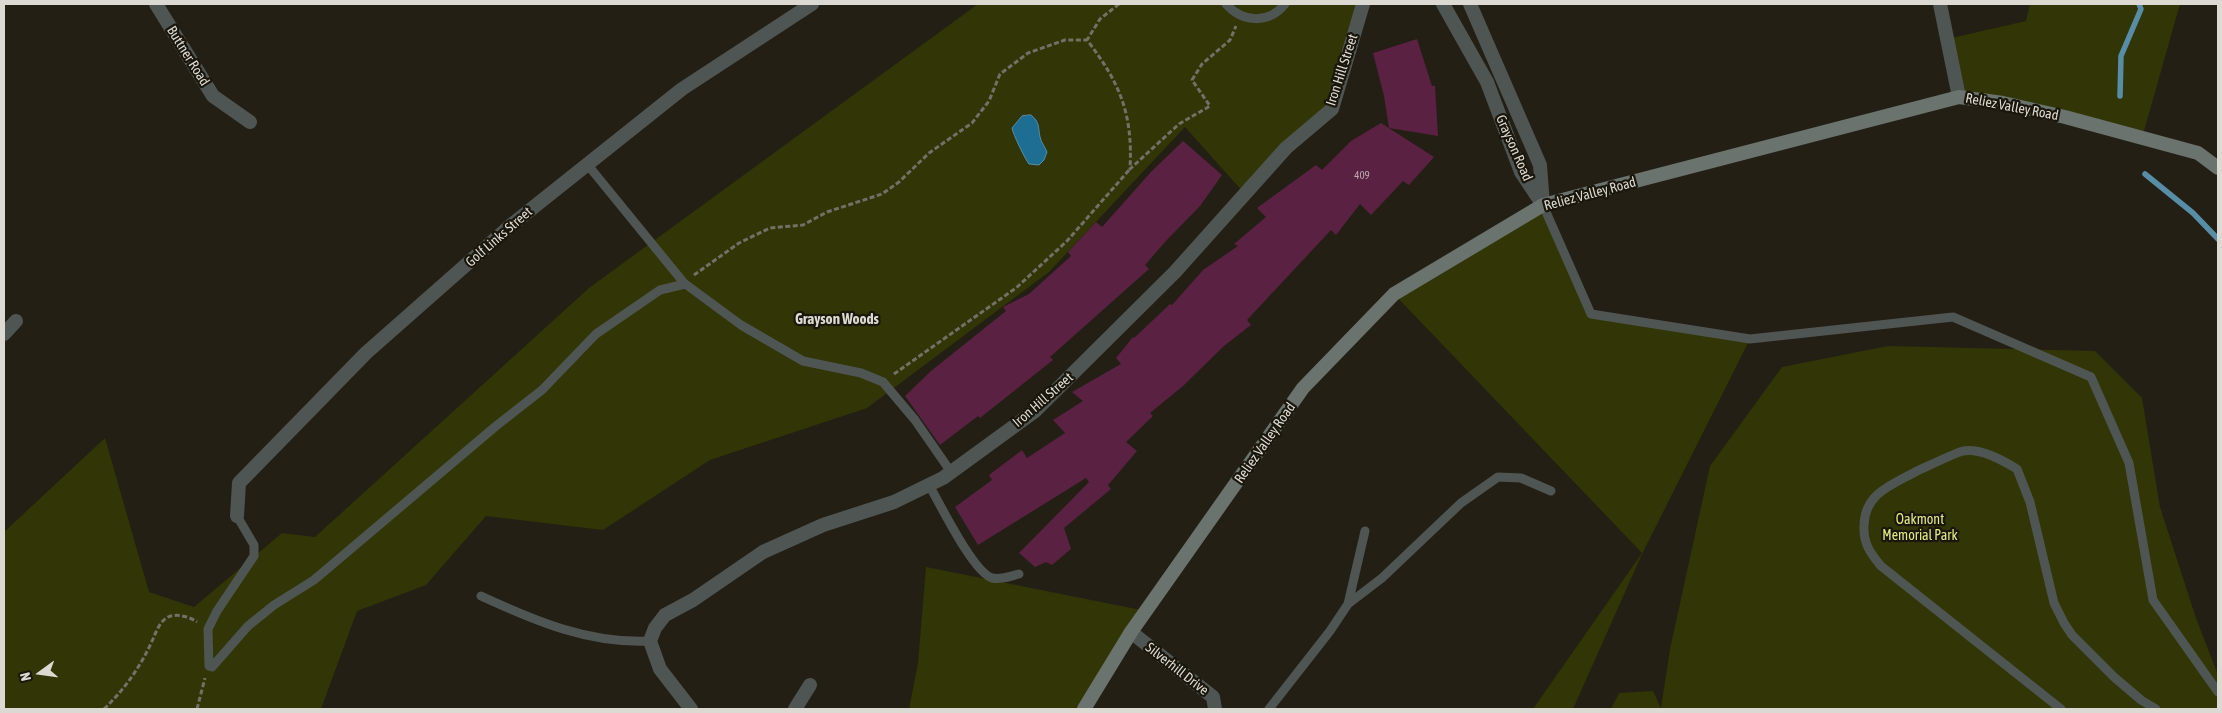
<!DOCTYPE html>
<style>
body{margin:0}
#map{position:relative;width:2222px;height:713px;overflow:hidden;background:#231f14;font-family:"Asap Condensed",sans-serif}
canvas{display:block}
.frame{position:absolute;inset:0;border:5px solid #dcd9d2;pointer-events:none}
.north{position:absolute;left:15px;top:648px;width:50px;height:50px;-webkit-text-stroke:4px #1a160b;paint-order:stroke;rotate:256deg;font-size:14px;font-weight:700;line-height:20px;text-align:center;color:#dcd9d2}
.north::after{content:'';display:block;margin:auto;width:18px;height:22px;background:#dcd9d2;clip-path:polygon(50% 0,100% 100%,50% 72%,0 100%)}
</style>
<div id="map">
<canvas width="2222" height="713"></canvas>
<div class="frame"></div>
<div class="north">N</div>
</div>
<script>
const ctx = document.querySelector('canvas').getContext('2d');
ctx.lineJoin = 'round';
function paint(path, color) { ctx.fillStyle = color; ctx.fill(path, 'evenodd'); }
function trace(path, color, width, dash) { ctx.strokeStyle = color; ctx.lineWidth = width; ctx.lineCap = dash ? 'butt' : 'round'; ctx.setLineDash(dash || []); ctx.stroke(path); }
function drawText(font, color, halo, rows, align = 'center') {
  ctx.font = font + ' "Asap Condensed",sans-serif'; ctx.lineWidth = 4.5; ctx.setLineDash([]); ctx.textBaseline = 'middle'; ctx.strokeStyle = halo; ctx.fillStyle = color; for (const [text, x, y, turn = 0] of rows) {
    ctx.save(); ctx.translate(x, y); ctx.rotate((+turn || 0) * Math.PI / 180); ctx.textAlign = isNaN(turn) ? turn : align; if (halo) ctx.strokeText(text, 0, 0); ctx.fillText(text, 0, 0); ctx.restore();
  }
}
paint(new Path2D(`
 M978,4H1361L1332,109L1244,193L1185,127L1049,272L867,408L710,460L603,530L486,516L426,585L357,611L321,709H4V532L105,438L149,592L194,607L282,533L315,537L589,288Z
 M2030,4H2180L2142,138L1959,97L1947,39L2026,21Z
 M1543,205L1591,314L1750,339L1642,554L1573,709H1533L1642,553L1394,294Z
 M1888,346L2095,351L2142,398L2160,507L2196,618L2218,675V709H1611L1619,693L1653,691L1661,708L1670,649L1710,466L1782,367Z
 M926,567L1146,611L1084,709H909L918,663Z`), '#323506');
const water = new Path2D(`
 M1031,115C1040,122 1038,127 1040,137C1041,142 1045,147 1047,152L1044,160L1039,165L1029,164C1025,159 1013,134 1012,128L1022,116Z`);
paint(water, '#1e6d93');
trace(water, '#578da6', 1);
trace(new Path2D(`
 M2120,96L2121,56L2141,9L2139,4
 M2145,174L2193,213L2218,239`), '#578da6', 5.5);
paint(new Path2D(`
 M1417,39L1432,86H1435L1438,136L1389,128L1384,96L1373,53Z
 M1381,123L1434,157L1409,185L1403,181L1371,215L1360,204L1336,235L1331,230L1247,320L1251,325L1224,346L1183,386L1150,413L1153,416L1126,442L1137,451L1108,485L1111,489L1064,528L1071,549L1052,565L1046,562L1035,567L1019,553L1089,482L1086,478L978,545L955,507L992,480L989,475L1022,450L1027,458L1065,433L1053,420L1083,401L1072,392L1121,364L1116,358L1133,337L1134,338L1170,304L1172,305L1203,270L1238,246L1234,244L1266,217L1257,208L1316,165L1322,170L1351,141Z
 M1183,141L1222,175L1200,206L1165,242L1145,265L1149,269L1050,357L1053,360L980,418L978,416L940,445L905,396L931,371L1006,311L1003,307L1029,294L1071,256L1068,252L1096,222L1102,227L1151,172Z`), '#5a2143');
trace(new Path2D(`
 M1119,4L1100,19L1087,40C1120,83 1133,114 1130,169L1179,124L1210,106L1192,80L1202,64L1230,40L1236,26
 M694,275L739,243L770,228L803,225L827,212L882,194L899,182L929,153L972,123L989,101L1000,74L1028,53L1065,40H1087
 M894,374L1016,288L1067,241L1130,169
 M104,709C125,689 141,666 153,639C156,632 160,621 168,617C177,613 190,617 197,622
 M197,709L205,678`), '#747067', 3, [5, 2.5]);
trace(new Path2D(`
 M1226,4C1243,23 1269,24 1285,4
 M587,164L684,283L741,325L803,361L861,373L883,382L915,420L951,472
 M1543,205L1591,314L1750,339L1953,317L2091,377L2129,463L2153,600L2218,692
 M929,485C940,504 973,572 992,578C1001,580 1011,576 1019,574
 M237,516L254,545V556L217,611L208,629L209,666L212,667L248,626L274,605L314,580L496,426L542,390L596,334L660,290L685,284
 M481,596C535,621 589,644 650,641
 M1348,604L1365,531
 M1269,709L1330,631L1348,604L1382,578L1461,503L1498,477L1521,478L1551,491
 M2061,709L1881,566C1870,553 1863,543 1864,525C1865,493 1892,485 1917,471C1926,467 1955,453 1963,451C1981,448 2002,460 2017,469L2030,502L2054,603L2064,623L2072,635L2114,677L2141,700L2156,709`), '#4f5552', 9);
trace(new Path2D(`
 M156,4L213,96L250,122
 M1940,4L1959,97
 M4,334L16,321
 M237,516L239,483L366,353L510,226L682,89L812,4
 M1131,632L1213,697L1215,709
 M691,709L660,669L650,641L655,628L665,615L693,600L763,552L823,525L894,502L943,478L1035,411L1175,272L1286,148L1332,109L1363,4
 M795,709L810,685`), '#4f5552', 14);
trace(new Path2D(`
 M1443,4L1487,82L1521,172L1543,205
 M1470,4L1540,165L1543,205`), '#4f5552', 14);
trace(new Path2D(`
 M1084,709L1131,632L1303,388L1394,294L1543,205L1959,97L2003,103L2065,117L2198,153L2218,168`), '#6a736e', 14);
drawText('11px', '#bcabae', null, [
 ["409",1362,176]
]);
drawText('14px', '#dcd9d2', '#1a160b', [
 ["Buttner Road",188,56,58],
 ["Iron Hill Street",1342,70,-72],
 ["Reliez Valley Road",2012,107,11],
 ["Grayson Road",1514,148,66],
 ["Reliez Valley Road",1590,194,-15],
 ["Golf Links Street",499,237,-41],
 ["Iron Hill Street",1043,400,-41],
 ["Reliez Valley Road",1265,443,-55],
 ["Silverhill Drive",1177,669,38]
]);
drawText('14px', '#e1ea86', '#1a160b', [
 ["Oakmont",1920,520],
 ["Memorial Park",1920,536]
]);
drawText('bold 15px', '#dcd9d2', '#1a160b', [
 ["Grayson Woods",837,319]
]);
</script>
